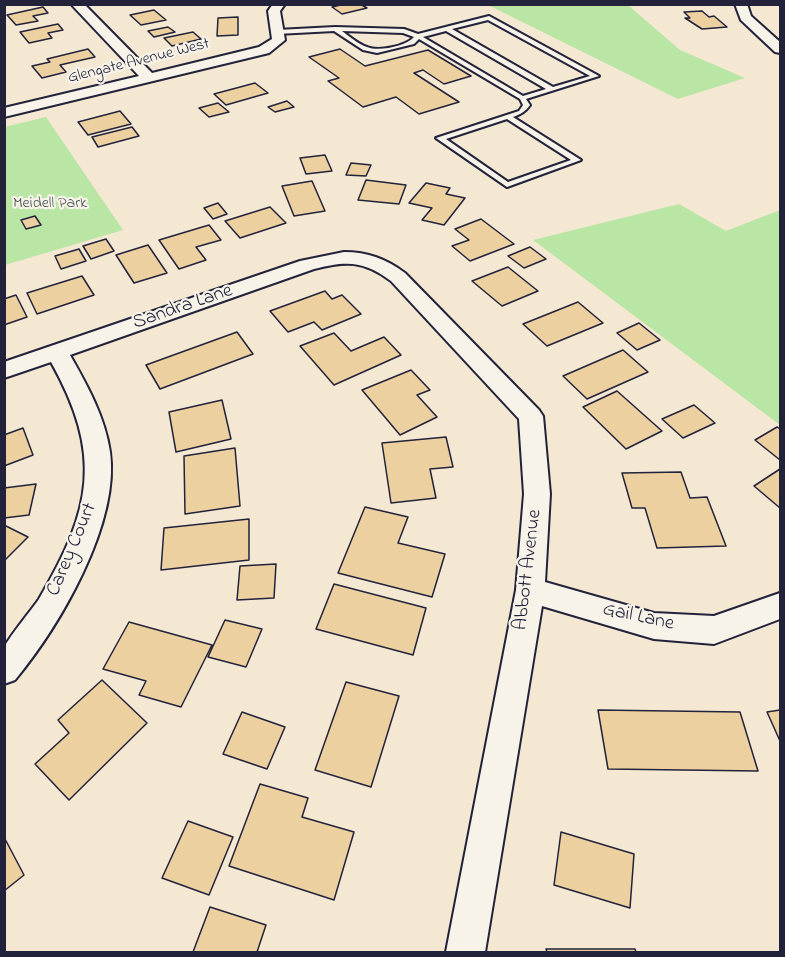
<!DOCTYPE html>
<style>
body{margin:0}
#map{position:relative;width:785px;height:957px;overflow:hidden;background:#f4e8d2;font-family:"Indie Flower",sans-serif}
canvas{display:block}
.frame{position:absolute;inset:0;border:6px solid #22223b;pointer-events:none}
</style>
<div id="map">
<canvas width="785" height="957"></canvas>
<div class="frame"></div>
</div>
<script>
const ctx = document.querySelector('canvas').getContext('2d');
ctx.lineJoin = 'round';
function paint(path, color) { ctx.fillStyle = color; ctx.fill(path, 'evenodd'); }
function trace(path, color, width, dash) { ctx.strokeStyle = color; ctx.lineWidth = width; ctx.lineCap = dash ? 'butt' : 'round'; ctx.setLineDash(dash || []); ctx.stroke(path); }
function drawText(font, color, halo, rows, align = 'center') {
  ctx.font = font + ' "Indie Flower",sans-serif'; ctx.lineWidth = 4.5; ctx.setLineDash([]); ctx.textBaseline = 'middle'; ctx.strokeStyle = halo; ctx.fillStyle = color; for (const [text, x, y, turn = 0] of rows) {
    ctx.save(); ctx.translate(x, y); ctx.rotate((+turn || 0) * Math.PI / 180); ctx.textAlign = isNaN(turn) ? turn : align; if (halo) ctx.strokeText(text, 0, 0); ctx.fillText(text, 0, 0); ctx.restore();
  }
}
paint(new Path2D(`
 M488,5H628L680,50L745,78L678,99Z
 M46,117L123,230L5,265L4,127Z
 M679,204L726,231L780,210V425L533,240Z`), '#b9e6a4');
const building = new Path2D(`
 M345,4H360L367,8L342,14L332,7Z
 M43,7L48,13L33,16L38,21L16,25L7,15Z
 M154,10L166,20L141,25L130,15Z
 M702,11L709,17L714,16L727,27L702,29L685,18H690L684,12Z
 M238,17V35L217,36L218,18Z
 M58,24L63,30L48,33L52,38L29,43L20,32Z
 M168,27L175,32L154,37L148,31Z
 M193,32L201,39L172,46L164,38Z
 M88,49L95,57L60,65L66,72L42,78L32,66L50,62L47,59Z
 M340,49L365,66L428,50L471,76L444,84L423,70L414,73L459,102L419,114L396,97L363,107L328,81L339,78L309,57Z
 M255,83L268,93L226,105L214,94Z
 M287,101L294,107L275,112L268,107Z
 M218,103L229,112L209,117L199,108Z
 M120,111L131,124L88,135L78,122Z
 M132,127L139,136L98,147L92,137Z
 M325,155L332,171L306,174L300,158Z
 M351,163L371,165L366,176L346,175Z
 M366,180L406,185L399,204L358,200Z
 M312,181L325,211L294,216L282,186Z
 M426,183L450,188L446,194L465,198L444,225L422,220L432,208L409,203Z
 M218,203L227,214L213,219L204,208Z
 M270,207L286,223L240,238L225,221Z
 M35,216L41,225L26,229L21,220Z
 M481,219L514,244L470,261L452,246L469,240L455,229Z
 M209,225L221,240L196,247L206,260L179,269L159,240Z
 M106,239L114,251L91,259L83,246Z
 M148,245L167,273L134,283L116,255Z
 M530,247L546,259L524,268L508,256Z
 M79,249L86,261L61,269L55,256Z
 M508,267L538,291L502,306L472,281Z
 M82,276L94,295L37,314L27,293Z
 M325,291L332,299L342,295L361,314L322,330L314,322L288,332L270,311Z
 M16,295L27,317L4,325V299Z
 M578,302L603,323L547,346L523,324Z
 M639,323L660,340L637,350L617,333Z
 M237,332L253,354L160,389L146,365Z
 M334,333L351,351L384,337L401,355L334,385L300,346Z
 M623,350L648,372L587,399L563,376Z
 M411,370L430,390L417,395L437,417L400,435L362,390Z
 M617,391L662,431L626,449L583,407Z
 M222,400L231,439L176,452L169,412Z
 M694,405L715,423L683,438L662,419Z
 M777,427L780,429V460L755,440Z
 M23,428L33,455L4,466V435Z
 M446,437L453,467L430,469L436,498L391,503L382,443Z
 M235,448L240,506L185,514L184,456Z
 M780,469V508L754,486Z
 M681,472L690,498L707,497L726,546L657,548L645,508H632L622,473Z
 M36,484L29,515L4,518V488Z
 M365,507L408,517L398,543L445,554L432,597L338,573Z
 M249,519V560L161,570L164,528Z
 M4,525L28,537L4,561Z
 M276,564L274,598L237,600L240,566Z
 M334,584L426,608L413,655L316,629Z
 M225,620L262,629L246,667L208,657Z
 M129,622L212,645L181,707L139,695L146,681L103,669Z
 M102,680L147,723L69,800L35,764L69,733L58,720Z
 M346,682L399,696L371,787L315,770Z
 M598,710L740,712L758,771L608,769Z
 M780,710V741L767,712Z
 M242,712L285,727L267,769L223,754Z
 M260,784L308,798L302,817L354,832L334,900L229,866Z
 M188,821L233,837L209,895L162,878Z
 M561,832L634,854L630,908L554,885Z
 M4,837L24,875L4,891Z
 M210,907L266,925L257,952H193Z
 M546,949H635L636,952H547Z`);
paint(building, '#ecd0a0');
trace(building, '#22223b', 1.5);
const lane = new Path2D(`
 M489,16L599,76L526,99L530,105C525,112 521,114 513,117L581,160L507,187L436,138L519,111L523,105L520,99L419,39L414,44L377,53L363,50L334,31L277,34L274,32L277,30L335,27L404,29L418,34ZM488,20L590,76L553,87L452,29ZM342,31L403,33L414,37C406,46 379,52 367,47C358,44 349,36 342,31ZM446,31L546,89L523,96L423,37ZM507,119L571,160L508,182L446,139Z`);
const street = new Path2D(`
 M71,4H84L152,73L259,47L272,39L268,11L273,4H285L280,11L285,40L269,53L4,117V108L139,76Z
 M735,4H747L751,16L780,42V53L775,52L741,20Z
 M344,252C368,252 386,259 405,273L539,410L543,416L550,494L545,582L654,613L714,616L780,593V619L714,644L654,639L542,606L485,952H446L516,590L524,494L519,419L391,281C363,260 346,261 314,269L70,355C87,385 105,417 110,452C120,524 59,627 15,680L4,684C4,673 2,658 4,648C6,641 33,608 39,599C92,509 103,455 51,362L4,378V362L300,261Z`);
trace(lane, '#22223b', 4);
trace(street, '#22223b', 4);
paint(lane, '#f7f3e8');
paint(street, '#f7f3e8');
drawText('16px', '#22223b', '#f7f3e8', [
 ["Glengate Avenue West",139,62,-14]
]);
drawText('16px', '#485355', '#f7f3e8', [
 ["Meidell Park",50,204]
]);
drawText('20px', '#22223b', '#f7f3e8', [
 ["Sandra Lane",183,308,-19],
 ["Carey Court",73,550,-67],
 ["Abbott Avenue",529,570,-83],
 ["Gail Lane",638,618,12]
]);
</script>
